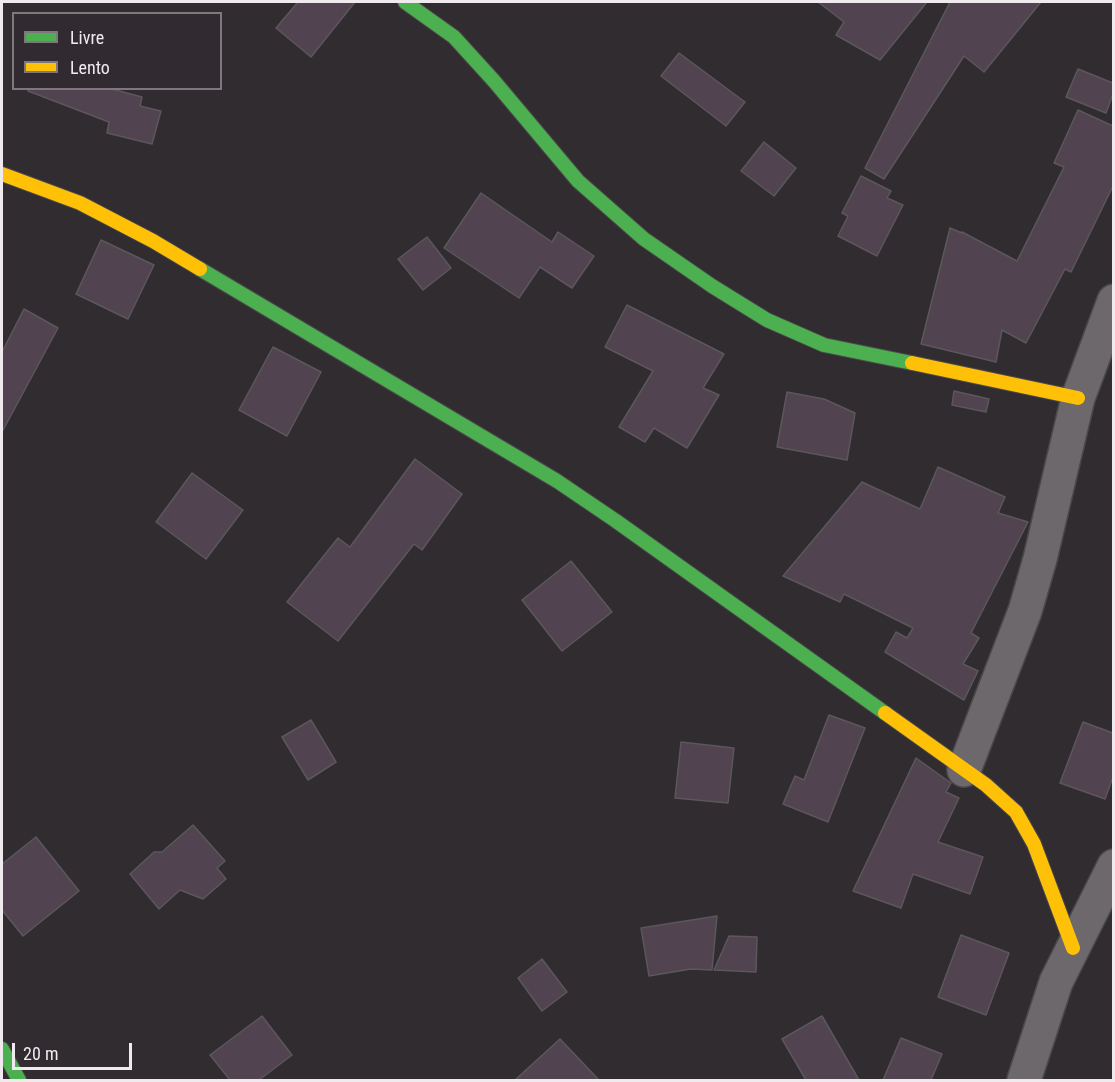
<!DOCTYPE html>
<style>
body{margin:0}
#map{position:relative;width:1115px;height:1082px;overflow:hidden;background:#302c30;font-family:"Roboto Condensed",sans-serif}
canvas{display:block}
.frame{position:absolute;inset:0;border:3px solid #f0eaef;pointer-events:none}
.legend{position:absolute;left:12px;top:12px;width:210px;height:78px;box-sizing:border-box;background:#322a31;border:2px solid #7e777d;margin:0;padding:8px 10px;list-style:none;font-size:18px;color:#f0eaef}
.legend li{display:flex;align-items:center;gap:12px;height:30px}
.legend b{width:30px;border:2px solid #7e777d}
.scale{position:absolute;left:12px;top:1043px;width:120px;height:27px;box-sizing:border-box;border:3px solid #f0eaef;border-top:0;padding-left:8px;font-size:18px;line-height:21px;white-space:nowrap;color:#f0eaef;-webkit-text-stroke:4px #322a31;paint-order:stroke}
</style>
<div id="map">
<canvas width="1115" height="1082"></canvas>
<div class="frame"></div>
<ul class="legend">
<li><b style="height:8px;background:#4caf50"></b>Livre</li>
<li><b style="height:8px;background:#ffc107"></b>Lento</li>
</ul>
<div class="scale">20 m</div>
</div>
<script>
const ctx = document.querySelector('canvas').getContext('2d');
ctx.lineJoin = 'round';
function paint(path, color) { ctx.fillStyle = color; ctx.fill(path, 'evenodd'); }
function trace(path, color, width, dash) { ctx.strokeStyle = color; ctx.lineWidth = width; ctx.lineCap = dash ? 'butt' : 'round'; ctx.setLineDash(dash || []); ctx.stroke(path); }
const building = new Path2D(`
 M298,2H355L311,57L276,28Z
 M818,2H927L880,60L836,35L844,22Z
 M950,2H1041L984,72L964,56L884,179L865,168Z
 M679,53L745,102L726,126L661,76Z
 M1078,69L1113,83V94L1106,113L1066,97Z
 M29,88H108L142,97L140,106L161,111L152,144L107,133L109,122L28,91Z
 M1078,110L1113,126V186L1071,272L1065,269L1026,343L1002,330L996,362L921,344L950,228L962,233V232L1017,261L1064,167L1054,163Z
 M764,142L796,168L774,196L741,171Z
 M861,176L891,191L887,198L903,205L877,256L838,236L848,216L842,213Z
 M481,193L552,242L558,232L594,256L572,288L540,267L519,298L444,248Z
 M427,237L451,268L423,290L398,259Z
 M101,240L154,265L128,319L76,294Z
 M627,305L724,354L703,388L719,395L687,448L654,428L645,442L619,427L653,371L605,347Z
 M24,309L58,328L2,432V352Z
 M273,347L321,372L287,436L239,410Z
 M954,391L989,399L986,412L952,405Z
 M787,392L824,399L855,413L847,460L777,447Z
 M415,459L462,494L422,550L414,544L338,641L287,602L338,538L350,547Z
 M938,467L1005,497L998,513L1028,522L971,633L979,638L963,664L978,671L964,700L885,652L896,632L907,638L913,628L844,594L840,602L783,576L862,482L920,509Z
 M192,473L243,510L206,559L156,522Z
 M571,561L612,612L562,651L522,600Z
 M829,715L865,728L828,822L783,804L795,776L804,780Z
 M311,720L336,762L308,780L282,737Z
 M1083,722L1113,733V777L1105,799L1060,783Z
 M681,742L734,748L728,803L675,798Z
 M916,758L951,783L946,792L959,798L938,842L983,857L970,894L913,874L901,908L853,891Z
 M193,825L225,861L217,868L226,879L203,899L180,890L159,909L130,874L154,852H162Z
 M36,837L79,891L23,936L2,910V864Z
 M717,916L712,970L691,969L649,976L641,928Z
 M961,935L1009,953L986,1015L938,997Z
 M729,936L757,937L756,972L714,970Z
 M542,959L567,992L542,1011L518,978Z
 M262,1016L292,1055L259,1080H230L210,1055Z
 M822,1016L859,1080H806L782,1039Z
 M901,1038L942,1054L931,1080H883Z
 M560,1039L599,1080H515Z`);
paint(building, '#514450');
trace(building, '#5b575b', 1.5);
const street = new Path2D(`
 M964,770L1025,611L1040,559L1078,398L1114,301
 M1024,1080L1056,982L1114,866`);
const fast = new Path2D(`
 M405,2L454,37L494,81L578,181L644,239L712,286L767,320L824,345L912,363
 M200,269L557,481L616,521L885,713
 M2,1049L19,1080`);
const slow = new Path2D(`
 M2,174L80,203L153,241L200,269
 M912,363L1078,398
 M885,713L986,785L1016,812L1034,844L1073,948`);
trace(street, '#4b484b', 36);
trace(fast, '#4b484b', 16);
trace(slow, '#4b484b', 16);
trace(street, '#6c686b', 33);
trace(fast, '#4caf50', 14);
trace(slow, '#ffc107', 14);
</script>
